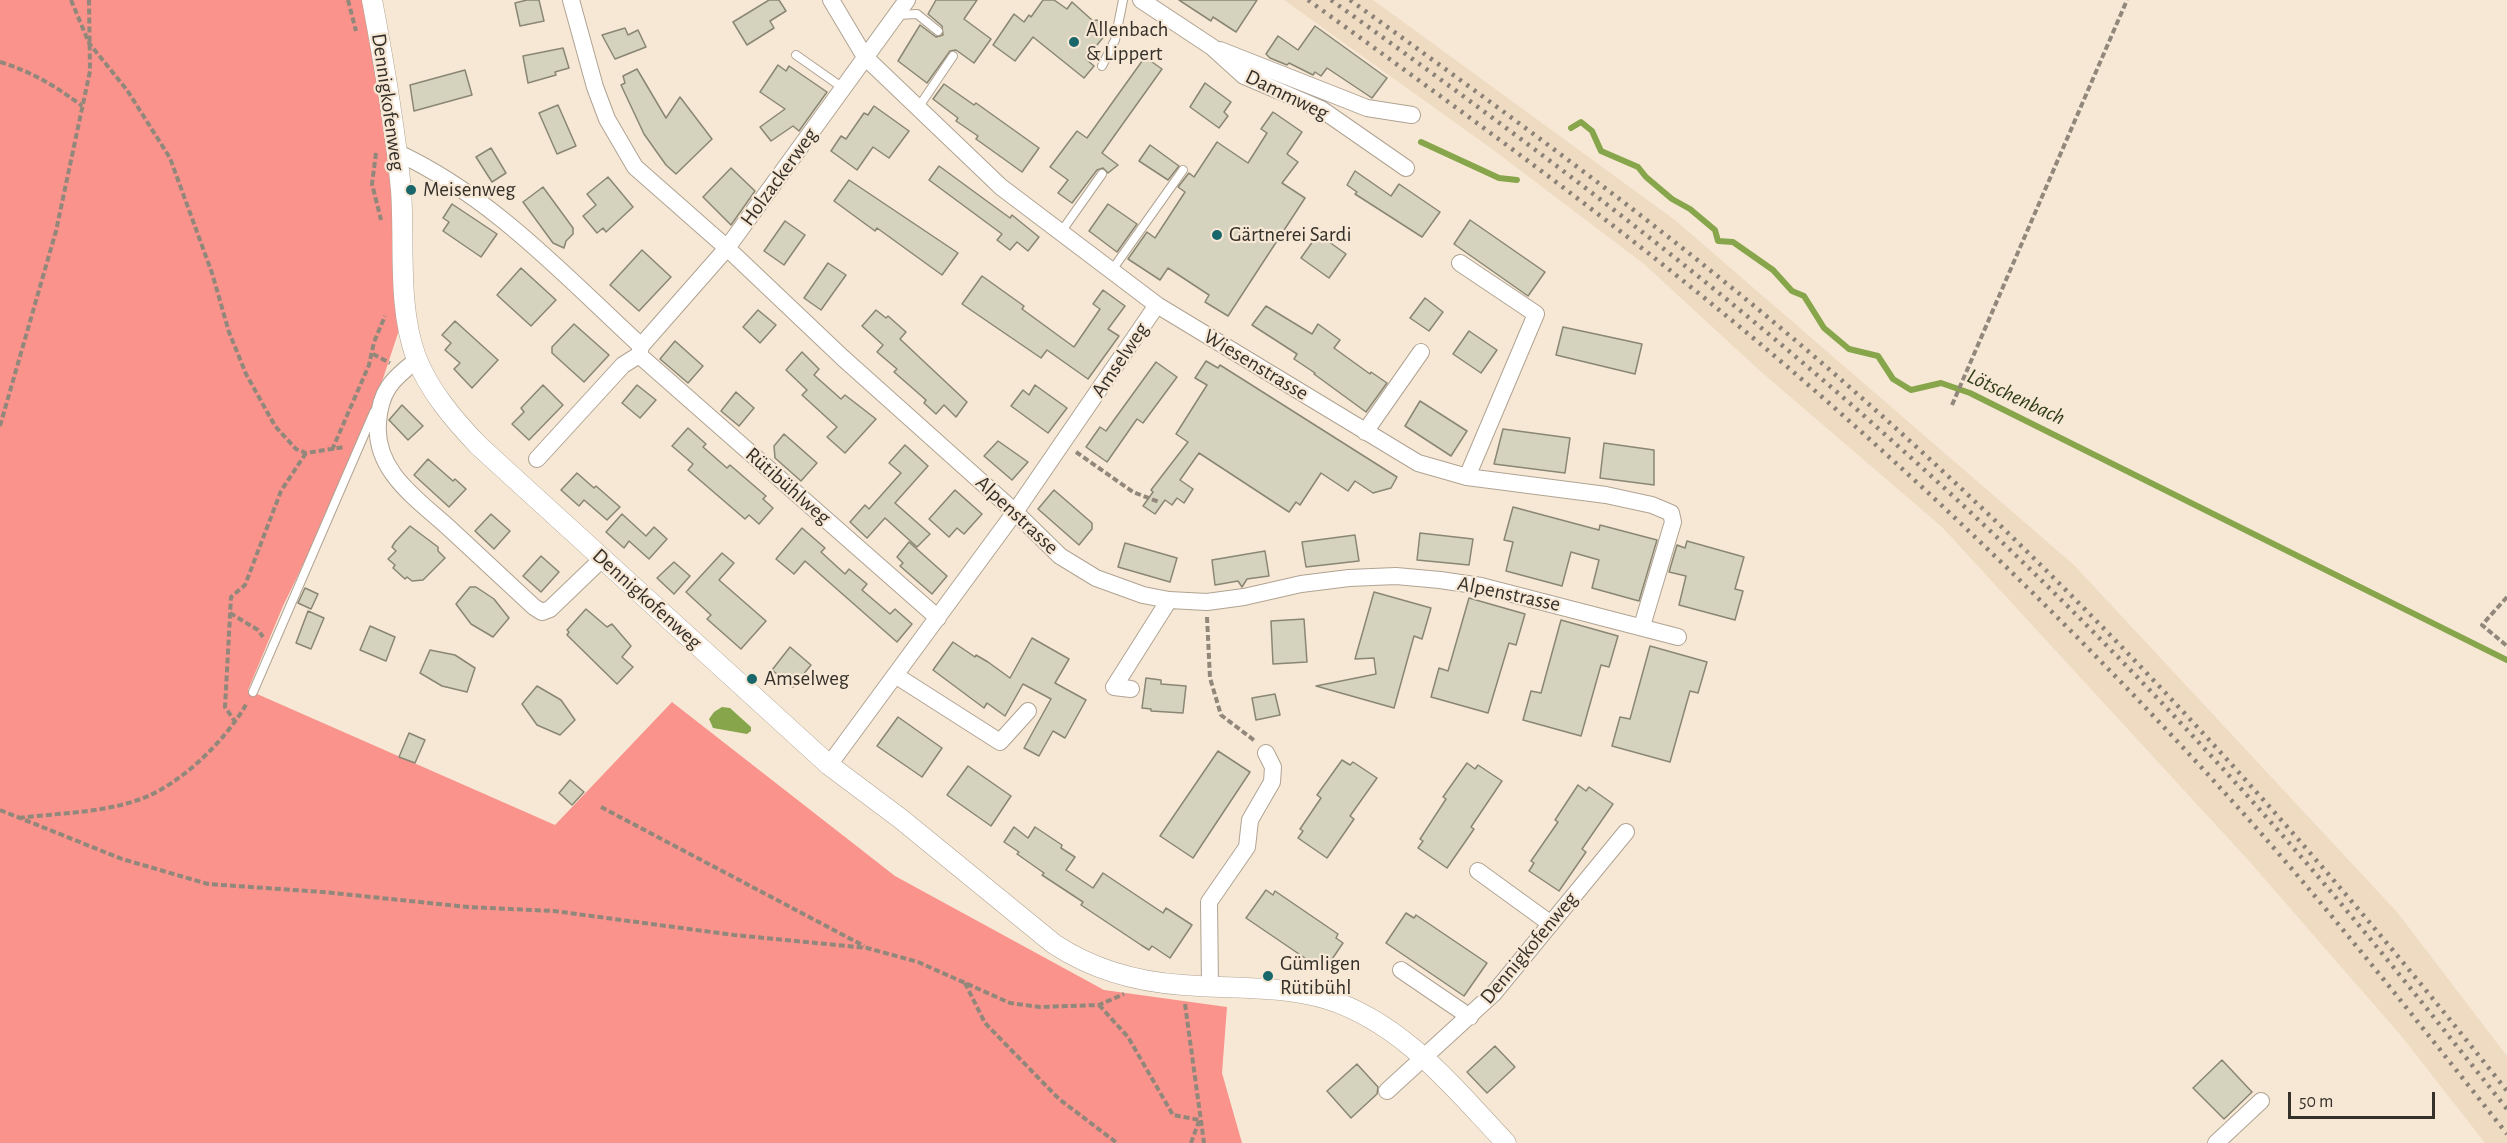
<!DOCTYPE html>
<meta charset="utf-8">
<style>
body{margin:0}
#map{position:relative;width:2507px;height:1143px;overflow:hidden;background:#f7e8d6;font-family:"Alegreya Sans",sans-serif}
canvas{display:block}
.scale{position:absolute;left:2288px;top:1092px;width:147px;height:27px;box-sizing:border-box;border:3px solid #353029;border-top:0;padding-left:8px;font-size:18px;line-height:21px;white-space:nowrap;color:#353029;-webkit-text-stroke:4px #f7e8d6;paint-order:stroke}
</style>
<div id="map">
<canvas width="2507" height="1143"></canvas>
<div class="scale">50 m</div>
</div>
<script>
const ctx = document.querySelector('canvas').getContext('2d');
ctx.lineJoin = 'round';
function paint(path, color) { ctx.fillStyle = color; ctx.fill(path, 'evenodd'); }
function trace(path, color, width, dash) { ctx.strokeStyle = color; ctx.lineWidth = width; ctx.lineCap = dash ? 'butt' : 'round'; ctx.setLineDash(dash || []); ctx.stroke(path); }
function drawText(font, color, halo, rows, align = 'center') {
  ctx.font = font + ' "Alegreya Sans",sans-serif'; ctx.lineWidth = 4.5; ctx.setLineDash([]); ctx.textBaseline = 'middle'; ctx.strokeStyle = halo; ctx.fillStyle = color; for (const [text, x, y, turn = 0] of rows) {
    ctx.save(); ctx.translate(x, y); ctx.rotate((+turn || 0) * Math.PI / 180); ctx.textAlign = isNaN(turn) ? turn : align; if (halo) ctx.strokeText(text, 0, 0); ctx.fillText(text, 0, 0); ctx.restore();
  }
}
paint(new Path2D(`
 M1284,0H1373L1402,21L1675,220L2074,565L2397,912L2507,1056V1143H2485L2403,1038L2249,861L1942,527L1759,370L1644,264L1492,149Z`), '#eedbc2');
paint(new Path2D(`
 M0,0H372L406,309L361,445L283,606L248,690L555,825L672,702L895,876L1104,990L1227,1007L1222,1073L1242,1143H0Z`), '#f9938c');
paint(new Path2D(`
 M722,707L730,708L751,727V731L747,734L713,728L709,719L714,712Z`), '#87a64b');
trace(new Path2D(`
 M1571,128L1581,122L1592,131L1601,151L1638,167L1646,177L1672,199L1690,209L1715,230L1718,241L1733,242L1773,270L1792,291L1804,296L1824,328L1849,349L1878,356L1893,379L1911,390L1941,383L1970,393L2507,660
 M1421,142L1499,178L1517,180`), '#87a64b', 6);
const building = new Path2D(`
 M527,0H539L544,21L520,26L515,3Z
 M769,0H779L786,11L770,21L774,28L747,45L733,22Z
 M936,0H977L964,19L991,39L974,63L956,50L950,51L927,83L898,61L920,25L936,37L943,35L942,26L928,14Z
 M1043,0H1054L1067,9L1072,2L1093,21L1097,20L1105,27V35L1086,59L1094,66L1084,78L1033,37L1015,61L993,45L1014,14L1024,22L1029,15L1031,17Z
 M1179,0H1257L1236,32L1213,17L1211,21Z
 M1315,26L1387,78L1372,98L1327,68L1321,76L1315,72L1313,75L1289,63L1287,65L1270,58L1266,54L1278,36L1298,50Z
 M625,28L628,35L638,30L646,47L615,59L602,35Z
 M563,48L569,68L555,72L556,75L528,83L523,56Z
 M1145,57L1162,69L1102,153L1118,165L1108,173L1103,168L1097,170L1072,203L1058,193L1068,180L1050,167L1077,131L1087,138Z
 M778,65L786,71L789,66L827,92L799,131L793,126L771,141L760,127L785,109L760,92Z
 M637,69L666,118L680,97L712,139L676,174L666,165L644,134L621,85L625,83L623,76Z
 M465,70L472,95L414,111L410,85Z
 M1205,83L1231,102L1224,112L1228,116L1219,128L1190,107Z
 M944,84L974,105L976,103L1039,148L1022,172L976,139L978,136L956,121L958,118L933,99Z
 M558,105L576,146L557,154L539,113Z
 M874,106L909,131L889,158L873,147L857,170L831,151L841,136L846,139L864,113L868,115Z
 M1273,112L1302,132L1287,154L1298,162L1282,183L1305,198L1228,316L1205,302L1209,295L1168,268L1160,280L1128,259L1147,232L1155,238L1185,192L1178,187L1189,173L1194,177L1217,142L1248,163L1267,133L1261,129Z
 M1150,145L1179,166L1168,180L1139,161Z
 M491,148L506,173L492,182L476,157Z
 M939,166L1010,218L1012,215L1039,237L1028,251L1017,242L1010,250L997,240L1002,234L929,180Z
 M731,168L755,191L731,225L703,197Z
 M1355,171L1391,196L1399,184L1440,212L1422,237L1355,194L1357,192L1347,185Z
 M608,177L633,207L606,232L603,228L597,233L583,216L596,205L587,194Z
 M849,180L958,253L942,275L877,228L875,231L834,201Z
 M543,187L573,228V234L566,241L564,248L553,243L523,202Z
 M452,204L497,234L481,257L443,231L449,222L443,218Z
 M1108,204L1137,224L1117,252L1089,231Z
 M1470,220L1545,272L1528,296L1454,244Z
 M785,221L805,235L784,265L764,251Z
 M1318,234L1346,254L1329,278L1301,258Z
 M642,250L671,277L639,311L610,285Z
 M828,263L846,275L821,310L804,298Z
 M521,268L556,300L531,326L497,295Z
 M982,276L1024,306L1022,309L1074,347L1100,309L1093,304L1103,290L1125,306L1108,329L1119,336L1088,379L1047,350L1041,358L962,304Z
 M1425,298L1443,312L1429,331L1410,318Z
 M1266,306L1312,334L1318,324L1340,340L1334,348L1370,374L1371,372L1387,383L1366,412L1314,374L1315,373L1294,359L1297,354L1252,325Z
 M758,310L776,325L760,343L743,327Z
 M876,310L886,318L888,316L906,332L900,339L967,402L956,417L944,405L936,414L924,403L926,400L894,372L897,369L877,352L883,345L862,326Z
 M455,321L498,360L472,388L454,369L460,363L445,350L451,343L442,335Z
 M574,324L609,355L584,382L552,353V347Z
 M1563,327L1642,344L1635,374L1556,355Z
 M1469,331L1497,350L1481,373L1453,354Z
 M675,341L703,366L688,383L660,359Z
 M802,352L819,369L814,375L841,399L845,395L876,419L845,453L827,437L837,427L802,395L807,390L786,370Z
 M1206,361L1218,368L1220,365L1397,477L1391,488L1373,493L1355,481L1348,491L1321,473L1300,505L1296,502L1289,512L1199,453L1180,480L1193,489L1184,503L1177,498L1172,505L1165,500L1155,514L1143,506L1153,492L1151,490L1188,442L1176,434L1207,385L1195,378Z
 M1156,362L1177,377L1143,423L1137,419L1107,462L1086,447L1100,427L1106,431Z
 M543,385L563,405L529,440L512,424L524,412L521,408Z
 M637,385L656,400L640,418L622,403Z
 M1035,385L1067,408L1048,433L1011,406L1023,390L1029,395Z
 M736,392L754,408L739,426L721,411Z
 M1420,401L1467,431L1451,456L1405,426Z
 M402,405L423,426L408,440L389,420Z
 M688,428L706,444L703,447L727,468L730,465L766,496L763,499L773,508L759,524L749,515L745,519L688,470L693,464L672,446Z
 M1503,429L1570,438L1565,473L1494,464Z
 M784,434L817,463L801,481L775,458L774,446Z
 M998,441L1028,462L1012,480L984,456Z
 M1604,443L1654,450V485L1600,478Z
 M905,445L928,466L895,503L930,534L917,547L885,518L867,538L850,522L865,505L869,509L901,473L889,463Z
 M428,459L453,481L455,479L466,489L449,507L414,475Z
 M577,473L594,488L596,486L620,507L607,520L584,500L579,506L561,490Z
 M955,490L982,514L964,534L957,528L949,537L929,519Z
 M1054,490L1092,523V529L1079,545L1038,509Z
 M1513,507L1599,530L1600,525L1657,540L1639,601L1592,588L1599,560L1571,552L1562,586L1506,571L1513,542L1504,540Z
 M491,514L510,531L494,549L475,531Z
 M622,514L646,536L654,527L667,539L649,559L629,541L624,548L606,532Z
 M410,526L438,547V551L445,558L423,580L412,581L407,577L405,579L393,568L395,565L388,559L396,551L392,547L395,542Z
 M802,528L825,548L821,552L845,574L849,569L867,584L862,590L890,614L895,609L912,624L897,642L805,561L794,574L776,559Z
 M1420,533L1473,539L1469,565L1417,560Z
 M1355,535L1359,561L1306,567L1302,542Z
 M1687,541L1744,557L1735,589L1743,591L1735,620L1679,605L1686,576L1669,572L1677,545L1685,548Z
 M909,542L947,576L932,594L900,566L903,563L897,557Z
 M1125,543L1177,558L1170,582L1118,567Z
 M1265,551L1269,576L1247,579L1242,587L1238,581L1215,585L1212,560Z
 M722,553L734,563L719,580L766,621L741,649L707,619L711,615L686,592Z
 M541,556L559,572L541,592L523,576Z
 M674,562L690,576L674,594L657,578Z
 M470,587H476L494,599L509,618L493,637L471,624L456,604Z
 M305,588L318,594L311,609L298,603Z
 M1374,592L1431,608L1422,639L1414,636L1394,708L1316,686L1376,674L1374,658L1355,659Z
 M1469,598L1525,614L1516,645L1509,643L1488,713L1431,697L1439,668L1448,671Z
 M586,609L607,627L612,624L631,646L622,657L633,667L617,684L567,635L569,632L567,630Z
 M308,611L324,618L311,649L296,643Z
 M1304,619L1307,662L1273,664L1271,621Z
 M1561,620L1618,636L1609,667L1601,665L1581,736L1523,720L1531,691L1541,693Z
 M370,626L395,637L386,661L360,650Z
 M1032,638L1069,659L1055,683L1086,700L1065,738L1053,731L1039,756L1024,748L1051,699L1023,684L1005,716L987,703L984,708L933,670L953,642L975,657L976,655L988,662L1010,678Z
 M1650,646L1707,662L1698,693L1690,691L1670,762L1612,746L1620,717L1630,719Z
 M790,647L811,665L793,687L772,670Z
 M430,650L455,655L475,668L467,692L442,686L420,673Z
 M1146,678L1161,680V684L1186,686L1183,713L1151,711V709L1142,708Z
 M537,686L561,700L575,720L560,735L537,725L522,704Z
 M1275,694L1280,715L1256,720L1252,698Z
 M898,717L942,748L922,777L877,746Z
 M409,733L425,740L415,763L399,757Z
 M1218,751L1250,772L1193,858L1160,836Z
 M1342,760L1350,765L1353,762L1377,778L1350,816L1354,819L1327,858L1298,838L1303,831L1300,829L1321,798L1317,795Z
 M1467,763L1475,769L1478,765L1502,781L1471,827L1474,829L1447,868L1418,848L1423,841L1420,839L1446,799L1443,797Z
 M968,766L1011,796L991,826L947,795Z
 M570,780L584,792L572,805L559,793Z
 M1578,785L1586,791L1589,787L1613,804L1582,849L1586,852L1559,891L1529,871L1534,863L1531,861L1558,822L1555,820Z
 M1014,827L1028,838L1035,827L1062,845L1061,848L1075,857L1066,870L1093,888L1103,873L1163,913L1166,908L1192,925L1170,958L1152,946L1149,950L1141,945L1081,905L1083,902L1042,875L1044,873L1017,854L1019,852L1004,842Z
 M1266,890L1273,895L1275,891L1338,934L1336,938L1343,943L1324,971L1246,918Z
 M1406,913L1414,918L1416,915L1487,963L1464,996L1386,943Z
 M1495,1046L1515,1067L1487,1093L1467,1072Z
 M2222,1060L2252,1092L2224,1119L2193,1088Z
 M1357,1064L1378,1087L1377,1094L1351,1118L1327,1091Z`);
paint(building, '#d5d2bd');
trace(building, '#898673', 1.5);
const service = new Path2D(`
 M897,15L917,14L938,31
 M796,55L843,88
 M1102,66L1115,40L1123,0
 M918,108L953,56
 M1061,232L1102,174
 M1112,270L1183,170
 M253,692L374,412`);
const minor = new Path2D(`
 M571,0L595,87L607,119L635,167L727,248L843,358L1015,512L1060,556L1096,578L1143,595L1169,600L1207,602L1244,597L1301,584L1349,578L1396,576L1440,580L1481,586L1678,637
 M831,0L865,57L1001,187L1157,305L1418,463L1467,477L1606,495L1652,505L1671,513L1673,522L1642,626
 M1141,0L1212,47L1244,76L1321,109L1406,168
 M1220,50L1367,108L1412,115
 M396,152C492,196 565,276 641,346
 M1460,263L1536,314L1467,477
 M639,355L938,618
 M417,360C392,379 380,391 378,423C374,471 417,499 449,528C477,554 505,580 534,607L542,612L550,609L602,559
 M1365,432L1421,352
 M537,459L623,365L639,355L641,346L727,248L907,0
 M895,675L1000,742L1028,711
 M1131,689L1114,687L1169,600
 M829,765L1015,512L1157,305
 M1478,871L1551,924
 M1401,970L1470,1017
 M1210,986L1209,902L1247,847L1250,820L1272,782L1273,767L1266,753
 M1387,1091L1494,993L1626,832
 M2216,1143L2261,1101`);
const tertiary = new Path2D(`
 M372,0C384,63 395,126 401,190C405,244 397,305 416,357C429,391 455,421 479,446L829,765L901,819L1054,944C1092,969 1138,982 1183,985C1231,989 1280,985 1327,999C1403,1023 1454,1088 1506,1143`);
trace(service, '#b0a392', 10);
trace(minor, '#b0a392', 18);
trace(tertiary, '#b0a392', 21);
trace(new Path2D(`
 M71,0L89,43L127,90L170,158L212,273L229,332L246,374L275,426L296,449L306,453L344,447
 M348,0L356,31
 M0,62C32,72 56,86 82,106
 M376,153L372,184L381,220
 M373,354L390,363
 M1952,405L2127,0
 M0,426L56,231L90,71L89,0
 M332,450L369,365L374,342L385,316
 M1076,452L1133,492L1159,502
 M2507,597L2482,625L2507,646
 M230,613L258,630L263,637
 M1207,617L1210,678L1221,715L1255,741
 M236,723L225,707L231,597L245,585L281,491L306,453
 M601,807L864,946
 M0,810L122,859L208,884L323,892L468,907L554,911L734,935L867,948L918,962L1010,1003L1040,1007L1099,1005L1124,994
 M19,818C58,813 101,813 138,800C180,786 226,740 247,703
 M965,983L985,1023L1059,1099L1117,1143
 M1185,1004L1204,1143
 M1099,1005L1128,1037L1173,1115L1200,1120
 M1191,1143L1199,1121`), '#91887b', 4, [6, 3]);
trace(service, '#fff', 8);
trace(minor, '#fff', 16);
trace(tertiary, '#fff', 20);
trace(new Path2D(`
 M1308,0C1492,133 1677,267 1847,419C1992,548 2130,686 2259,831C2345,929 2426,1032 2507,1134
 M1331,0C1523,138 1713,280 1889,438C2031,564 2165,701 2290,844C2365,930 2436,1020 2507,1109
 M1350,0C1526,127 1701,255 1863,399C2100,608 2311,843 2507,1091`), '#8b8176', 4.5, [3, 6]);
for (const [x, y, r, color] of [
 [1074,42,6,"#19676b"],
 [411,190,6,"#19676b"],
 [1217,235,6,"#19676b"],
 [752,679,6,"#19676b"],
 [1268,976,6,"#19676b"]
]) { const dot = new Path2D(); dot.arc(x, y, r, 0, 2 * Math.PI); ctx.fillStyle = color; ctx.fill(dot); trace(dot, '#f7e8d6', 2); }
drawText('21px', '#353029', '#f7e8d6', [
 ["Allenbach",1086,30],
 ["& Lippert",1086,54],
 ["Meisenweg",423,190],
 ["Gärtnerei Sardi",1229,235],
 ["Amselweg",764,679],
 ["Gümligen",1280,964],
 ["Rütibühl",1280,988]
], 'left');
drawText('21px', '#353029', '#f7e8d6', [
 ["Dammweg",1287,95,26],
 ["Dennigkofenweg",388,102,82],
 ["Holzackerweg",779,177,-54],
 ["Amselweg",1120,360,-56],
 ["Wiesenstrasse",1256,365,31],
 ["Rütibühlweg",788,486,41],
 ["Alpenstrasse",1017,515,43],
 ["Alpenstrasse",1509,594,12],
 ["Dennigkofenweg",647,599,42],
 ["Dennigkofenweg",1529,948,-50]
]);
drawText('italic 22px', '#2f3c16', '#f7e8d6', [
 ["Lötschenbach",2016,397,25]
]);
</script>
